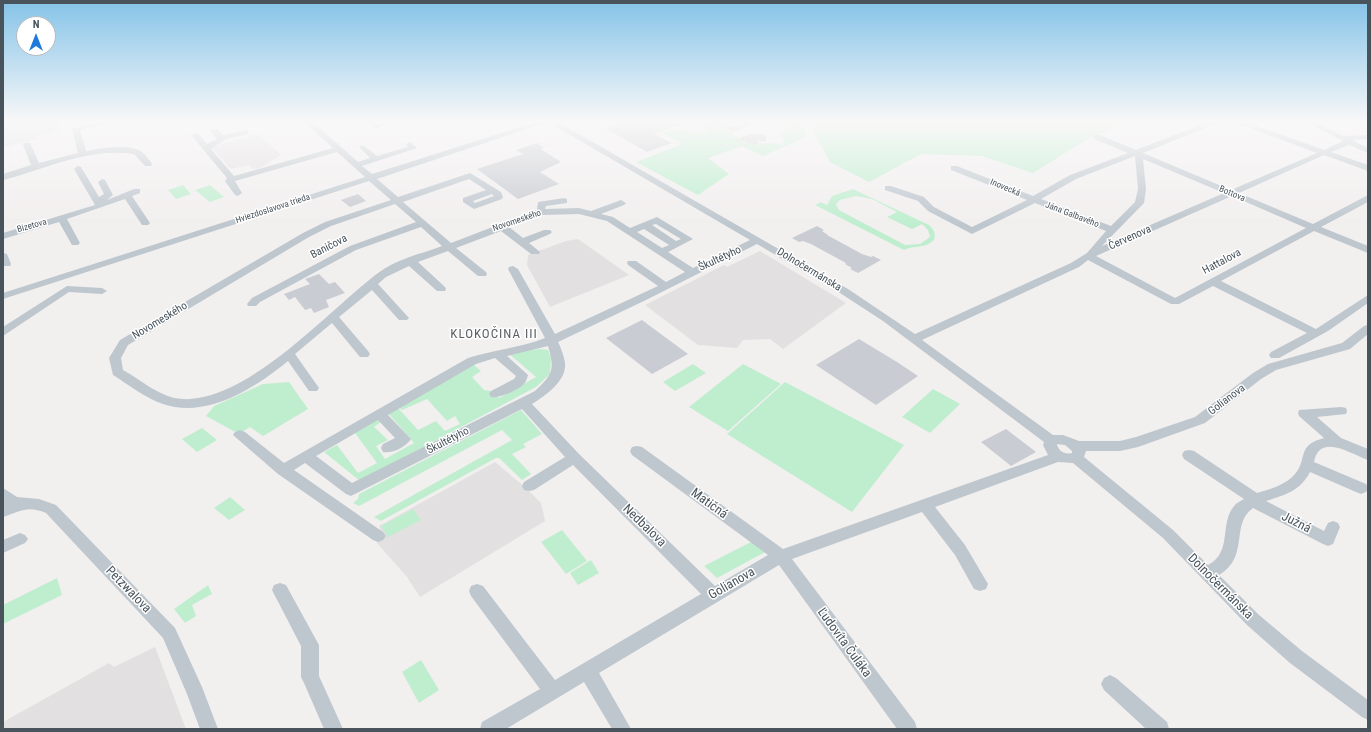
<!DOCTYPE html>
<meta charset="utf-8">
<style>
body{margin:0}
#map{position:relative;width:1371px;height:732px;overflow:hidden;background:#f2efef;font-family:"Roboto Condensed",sans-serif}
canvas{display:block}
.frame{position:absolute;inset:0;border:4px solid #48535c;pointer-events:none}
.north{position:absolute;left:16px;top:16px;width:40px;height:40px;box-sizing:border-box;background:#fff;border:1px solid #b6babe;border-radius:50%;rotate:0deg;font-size:11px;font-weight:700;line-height:16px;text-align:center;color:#48535c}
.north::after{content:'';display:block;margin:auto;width:14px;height:18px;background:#1f7adc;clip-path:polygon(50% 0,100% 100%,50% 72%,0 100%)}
</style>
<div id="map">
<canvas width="1371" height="732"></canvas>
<div class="frame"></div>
<div class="north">N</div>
</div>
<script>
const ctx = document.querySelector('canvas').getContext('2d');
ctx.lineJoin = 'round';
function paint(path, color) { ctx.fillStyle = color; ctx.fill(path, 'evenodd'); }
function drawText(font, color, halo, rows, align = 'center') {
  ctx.font = font + ' "Roboto Condensed",sans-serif'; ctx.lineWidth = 3; ctx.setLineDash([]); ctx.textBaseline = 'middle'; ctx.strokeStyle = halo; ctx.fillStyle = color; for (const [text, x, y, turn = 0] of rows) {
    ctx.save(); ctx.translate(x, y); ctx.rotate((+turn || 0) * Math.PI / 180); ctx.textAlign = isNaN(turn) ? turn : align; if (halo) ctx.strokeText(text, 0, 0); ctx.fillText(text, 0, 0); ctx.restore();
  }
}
paint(new Path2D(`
 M3,122H58L63,130L37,136L38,139L3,147Z
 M258,134L281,155L260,168L253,169L249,165L231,169L211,147Z
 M578,239L629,275L550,307L527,265L528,255L566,241Z
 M760,251L846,303L783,349L770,339L743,340L737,348L698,345L645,305L724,265L727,267Z
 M495,462L526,488L541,503L545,521L420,597L407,577L377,543L382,535L379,526Z
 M155,647L186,729H3V722L109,663L114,667Z`), '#e3e0e1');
paint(new Path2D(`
 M706,122H710L731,132L734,134L731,135L737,136C745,148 757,142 769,143C773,143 778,144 782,145L784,140L779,135L789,124L787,122H804L806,137L763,156L742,146L708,158L729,174L698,195L636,162L682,144L660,132L674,129L704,133L708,131L702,127Z
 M808,122H1131L1088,139L1033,173L982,156L921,154L869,182L830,162Z
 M183,185L191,194L176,199L168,190Z
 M210,185L224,197L210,202L195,190Z
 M853,189L929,225C934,230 936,233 934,240C925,249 914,245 904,250L815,205L821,202L827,205L832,196ZM856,196L872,199L897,212L887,217L912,229L922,224L928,230L930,237L920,244L905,245L839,210L836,204L840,200Z
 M539,349L548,350L551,358L550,374L536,387L360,481L324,452L337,445L358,473L377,463L355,433L377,419L382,421L374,427L388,440L376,446L385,459L414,443L388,413L398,408L418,430L436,421L445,431L460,424L455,416L447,421L427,399L402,410L399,407L474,365L481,371L472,377L484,390L491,391L499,398L536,377L508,353Z
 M693,364L706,373L675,391L663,382Z
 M743,364L781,384L728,431L689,407Z
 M289,382L308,409L263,436L250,427L239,434L206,416L214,406L263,384Z
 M785,382L904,445L852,512L727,434Z
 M933,389L960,404L930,433L902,417Z
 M521,410L542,434L523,444L526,447L512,454L531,474L522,480L499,458H496L381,521L374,517L512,440L502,430L359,506L353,503L358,499L359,494Z
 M202,428L217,440L197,452L182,439Z
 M230,497L245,510L229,520L214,508Z
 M413,509L421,520L388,537L381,526Z
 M562,530L587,561L566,574L541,542Z
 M751,542L767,551L717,578L704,566Z
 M591,560L599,573L578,585L570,573Z
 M57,578L62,595L3,624V605Z
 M208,585L212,594L192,605L196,616L185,623L174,609Z
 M421,660L439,690L419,703L402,672Z`), '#bfeecf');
paint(new Path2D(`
 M621,122H684V123L654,134L672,143L647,152L604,128Z
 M749,134H764L767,138L765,142L757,141L759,144H748L745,141H734Z
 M537,143L544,148L541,149L561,162L540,172L559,184L518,199L477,169L523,154L516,150Z
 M358,194L366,201L350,207L341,200Z
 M817,226L824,230L822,231L828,235H827L862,254L871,257L873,256L881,260L858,273L850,269L852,268L845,264L846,263L811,244L803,241L799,242L792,238Z
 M319,274L329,284L335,282L345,293L326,300L329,307L314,313L311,308L305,310L295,297L289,300L284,294L310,284L305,279Z
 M642,320L650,326L688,354L652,374L606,338Z
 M859,339L897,362L918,376L876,405L816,365Z
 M1006,429L1036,452L1011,466L981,442Z`), '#c9ccd2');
paint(new Path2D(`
 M96,122H111L80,130L86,151C100,148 129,143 142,152C146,155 149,160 152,164L151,166H145L134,154C88,147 46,169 3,180V174L31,165L23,145L24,143H30L39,163L78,153L72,129Z
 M304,122H313L358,162L370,158L359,147L363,145L377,156L408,147L406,144L410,142L417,148L362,166L372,174L536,122H548L377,179L398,197L470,173L501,192L503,197L502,199L474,209L463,202V198L486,190L469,179L403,202L451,243L537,210L538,202L564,198L567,199V203L546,206L545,209L579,208L591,211L621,200L626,203L624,205L601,214L613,217L630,228L657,217L693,239L668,252L693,268L750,240L548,122H558L848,289L915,334L1071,263L1087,253L1106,231L1035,203L972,234L928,211L918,201L885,190V186H891L924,197L934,207L972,227L1027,200L951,170V166H957L1033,196L1070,175L1128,153L1094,139V135H1100L1136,150L1208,122H1220L1143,153L1231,190L1317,153L1234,122H1246L1324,150L1343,141L1306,122H1316L1343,136L1368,135V139L1352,140L1368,148V153L1349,145L1331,152L1368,165V171L1324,155L1239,193L1313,224L1368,195V202L1321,227L1368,246V253L1314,231L1221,281L1316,329L1368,295V303L1328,331L1279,358H1271L1269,355L1271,352L1307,333L1213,286L1179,304H1171L1088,260L1079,267L922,340L1053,435H1063L1079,441H1120L1136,437L1195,417L1253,373L1268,364L1342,343L1364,326L1368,325V334L1350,349L1276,370L1261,379L1205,423L1138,447L1120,451H1086L1084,457L1173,530L1208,565C1233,552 1219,524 1234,506C1236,503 1241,501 1244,499L1184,459L1182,455L1184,451L1189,450L1194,451L1257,493C1270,489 1286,485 1295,474C1308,459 1296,445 1324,438L1299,416L1298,413L1299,410L1341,407L1346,408L1347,411L1346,414L1317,417L1341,438L1368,449V460C1352,455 1320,432 1314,462L1366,484L1368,488L1366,492L1361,494L1356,492L1310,472C1300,491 1285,495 1266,501L1324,531L1328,523L1333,521L1338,523L1340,527L1333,544L1328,546L1323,544L1253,508C1230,524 1250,557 1219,575L1259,615L1302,651L1368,700V720L1362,717L1290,663L1247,625L1163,538L1073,463L1058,462L935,507L965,545L988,584L986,589L980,591L974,589L955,555L922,512L792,559L915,722L917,729H897L779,565L599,673L631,729H612L584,682L506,729H480L482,722L540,689L471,596L469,591L471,586L477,584L483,586L555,680L701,594L573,465L534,490L529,491L524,490L522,486L524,482L565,457L522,409L351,496L346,494L305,463L294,470L383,532L386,536L383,540L378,542L373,540L278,474L233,435L235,432L240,430L245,432L284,463L468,358C493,350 520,348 545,338L508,269L509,267L513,266L518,269L555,334L658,286L628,265L627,263L628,261H636L666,282L685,272L607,221L579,214L542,215L509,227L523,238L544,230H550L552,232L550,234L529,243L540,252L539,254H531L501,231L456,248L486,272L487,274L486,276H478L448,251L418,262L445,287L446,289L445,291H437L409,266L386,277L378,284L409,318L407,320H399L372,290L339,317L368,351L370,354L368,357H360L332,323L295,354L319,388L317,391H309L288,361C255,388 207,419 163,404C145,398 129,385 113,375L109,358L120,340L303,233L325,222L391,200L369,181L3,299V293L365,177L337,152L235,181L242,193L238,196L235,195L225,181L227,178L191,135L198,133L207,144L217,139L210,131L211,129H217L223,135L248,130V134L226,139L211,149L234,176L333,148ZM1135,156L1138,189L1135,202L1111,226L1041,199L1076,179ZM1143,159L1224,193L1102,246L1144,203L1146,189ZM492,194L494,196L475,203L473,201ZM1232,196L1306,228L1175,298L1096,256ZM395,204L416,222L350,246L252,298L247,304L248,306H256L260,302L356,250L421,227L442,246C421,254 396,259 378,273C329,310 247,403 182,399C161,398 141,380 123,370L121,358L128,345L309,237L331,226ZM656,224L681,239L676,241L652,225ZM644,229L669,245L662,248L637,232ZM757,244L840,293L883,321L1044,442L1043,445L1048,455L783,549L642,447L637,446L632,447L630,451L632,455L768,555L715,586L579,454L532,404C545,396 567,381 565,363C564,356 561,348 558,342L646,300ZM548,346C555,370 553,374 535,391L352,483L316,456L378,420L395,438L383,444L381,448L383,452C392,454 406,447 411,439L388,415L476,364L495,358L516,376L514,379L491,391L489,394L491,397C497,399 519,390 524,384C526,382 527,378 528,375L507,356ZM1057,444L1065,445L1072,451V453C1065,455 1058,451 1057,444Z
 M366,122H375L376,124L395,122L375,129Z
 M710,122H721L733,127L746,122H757L733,132Z
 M78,166L81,167L99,197L104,194L98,182L102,179L105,180L113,195L107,200L134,189H140V193L132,196L150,223L148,225H142L125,199L67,219L80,243L78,245H72L59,222L3,239V233L95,205L74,169Z
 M3,253L7,254L11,264L10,266H3Z
 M67,286L102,288L107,291L102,294L69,292L3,336V327Z
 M3,488L17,497L39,499L56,505L175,628L202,687L218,729H200L187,694L163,638L46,513C28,505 20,511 3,517Z
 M20,533L25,535L28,539L25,543L3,553V540Z
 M280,583L286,585L319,645V676L343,729H324L304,683L301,677V646L272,590L274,585Z
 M1110,675L1116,678L1167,722L1169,729H1146L1104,690L1101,684L1104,678Z`), '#bec7ce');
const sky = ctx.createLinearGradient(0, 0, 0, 225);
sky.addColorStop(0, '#84c3e8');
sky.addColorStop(0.54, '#f9f8f8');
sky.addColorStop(1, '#f9f8f800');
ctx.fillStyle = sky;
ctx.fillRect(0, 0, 1371, 225);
drawText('9px', '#48535c', '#fff', [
 ["Inovecká",1005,188,23],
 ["Bottova",1232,194,23],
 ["Hviezdoslavova trieda",273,209,-18],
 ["Jána Galbavého",1072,215,21],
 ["Novomeského",517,221,-19],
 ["Bizetova",32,226,-16]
]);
drawText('11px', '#48535c', '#fff', [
 ["Červenova",1130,238,-24],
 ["Baničova",329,247,-27],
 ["Škultétyho",720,259,-25],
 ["Hattalova",1222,262,-28],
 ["Dolnočermánska",809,270,31],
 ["Novomeského",160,321,-31],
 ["Golianova",1227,400,-37],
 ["Škultétyho",448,441,-27]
]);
ctx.letterSpacing = '1px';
drawText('13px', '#5c6064', '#fff', [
 ["KLOKOČINA III",494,335]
]);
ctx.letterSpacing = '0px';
drawText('13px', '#48535c', '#fff', [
 ["Matičná",709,504,36],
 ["Južná",1296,523,27],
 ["Nedbalova",644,526,44],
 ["Golianova",732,584,-30],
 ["Dolnočermánska",1220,587,45],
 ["Petzwalova",128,590,46],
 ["Ľudovíta Čuláka",844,643,54]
]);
</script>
